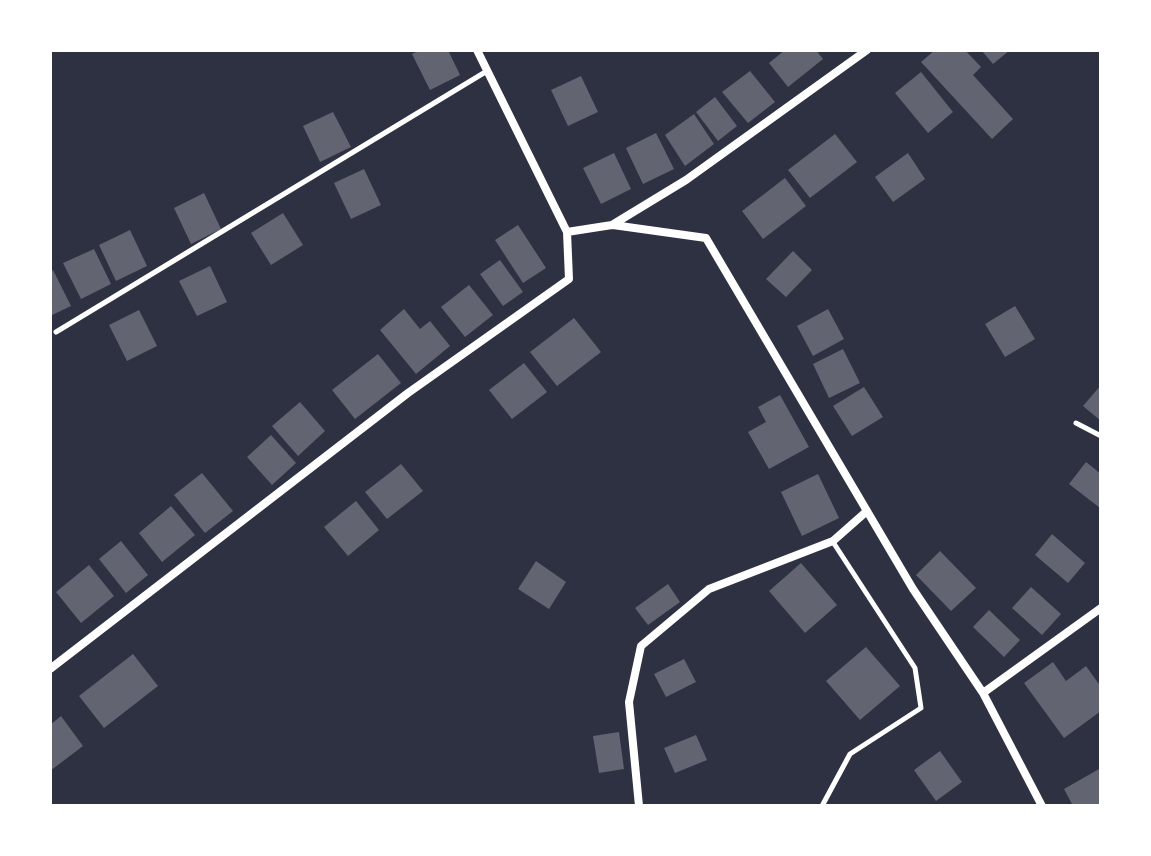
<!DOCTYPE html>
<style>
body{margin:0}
#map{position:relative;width:1151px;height:856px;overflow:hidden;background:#2d3142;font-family:"Times New Roman",serif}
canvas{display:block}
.frame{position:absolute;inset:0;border:52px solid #fff;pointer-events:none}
</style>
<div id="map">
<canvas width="1151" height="856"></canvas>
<div class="frame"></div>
</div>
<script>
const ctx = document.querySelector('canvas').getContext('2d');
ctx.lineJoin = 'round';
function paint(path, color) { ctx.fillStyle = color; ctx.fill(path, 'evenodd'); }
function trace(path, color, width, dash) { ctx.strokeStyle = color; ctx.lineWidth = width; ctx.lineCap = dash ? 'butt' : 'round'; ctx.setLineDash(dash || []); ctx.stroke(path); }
paint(new Path2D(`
 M420,50H448L460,75L430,90L412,54Z
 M785,50H816L823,59L788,87L769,63Z
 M935,50H965L981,67L973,75L1013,119L992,139L921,62Z
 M981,50H1010L993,64Z
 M750,71L775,102L748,123L722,92Z
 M921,72L953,112L928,133L895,93Z
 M581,76L598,112L568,126L551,90Z
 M715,97L737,126L718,141L696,112Z
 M333,112L351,147L320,162L303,126Z
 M694,114L714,144L685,166L665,135Z
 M656,133L674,169L643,184L626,148Z
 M835,134L857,162L810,198L788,170Z
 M614,153L631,189L601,204L583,168Z
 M908,153L925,179L893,202L875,177Z
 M364,169L381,205L351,219L334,183Z
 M785,178L806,206L763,239L742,211Z
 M204,193L221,229L191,244L174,208Z
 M283,213L303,245L271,265L251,233Z
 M518,225L546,268L523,283L495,240Z
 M130,230L147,266L116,281L99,245Z
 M94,249L111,284L81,299L63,263Z
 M793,251L812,270L786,297L766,279Z
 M500,260L523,292L503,306L480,274Z
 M210,266L227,302L197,316L179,281Z
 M53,270L71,306L50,316V272Z
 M469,285L493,315L465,337L441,307Z
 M1015,306L1035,339L1005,357L985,324Z
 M404,309L420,329L430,321L450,346L416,374L380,330Z
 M828,309L844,339L813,356L797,326Z
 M139,310L157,346L127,361L109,325Z
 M574,318L601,352L557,386L530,352Z
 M843,349L860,383L829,398L813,364Z
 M378,354L401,383L355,419L332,390Z
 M524,363L547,392L512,419L489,390Z
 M1101,385V421L1083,406Z
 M864,387L883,417L852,436L833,406Z
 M780,395L809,447L769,469L748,432L766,422L758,407Z
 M300,402L325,431L298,456L272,426Z
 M271,435L296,463L272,485L247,457Z
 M1086,462L1101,474L1100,508L1069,484Z
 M401,464L423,491L387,519L365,492Z
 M202,473L233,511L205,533L174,495Z
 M818,474L839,518L802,536L781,492Z
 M356,501L379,530L348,556L324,527Z
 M171,506L195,535L162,562L139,533Z
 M1052,534L1085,563L1068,583L1035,555Z
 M121,541L148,575L126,593L99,559Z
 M940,551L976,588L951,611L916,575Z
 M536,561L566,582L549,609L518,589Z
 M801,563L837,605L805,633L769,591Z
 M89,565L114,596L81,623L56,592Z
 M668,584L680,602L648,625L635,608Z
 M1031,587L1061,614L1042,635L1012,608Z
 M989,610L1020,640L1004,657L973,627Z
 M866,647L900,686L860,720L826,681Z
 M133,654L158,686L104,728L79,696Z
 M684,659L696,682L666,697L654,674Z
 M1053,662L1066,681L1086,666L1101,687V711L1064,738L1024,683Z
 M61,716L83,746L50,771V725Z
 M619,732L624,769L599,773L593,736Z
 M696,735L707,760L675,773L664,748Z
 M940,751L962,782L936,801L914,770Z
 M1099,769L1101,806H1073L1064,789Z`), '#626471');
trace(new Path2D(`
 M56,332L487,71
 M1076,423L1101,436
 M822,806L850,754L921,708L915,668L833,542`), '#fff', 5);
trace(new Path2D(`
 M477,50L567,232
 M613,225L706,238L913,589L983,693L1042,806
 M50,669L408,393L569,279L567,232L612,225L686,180L867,50
 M983,693L1101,608
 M639,806L629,702L641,646L709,589L833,541L867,511`), '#fff', 8);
</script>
